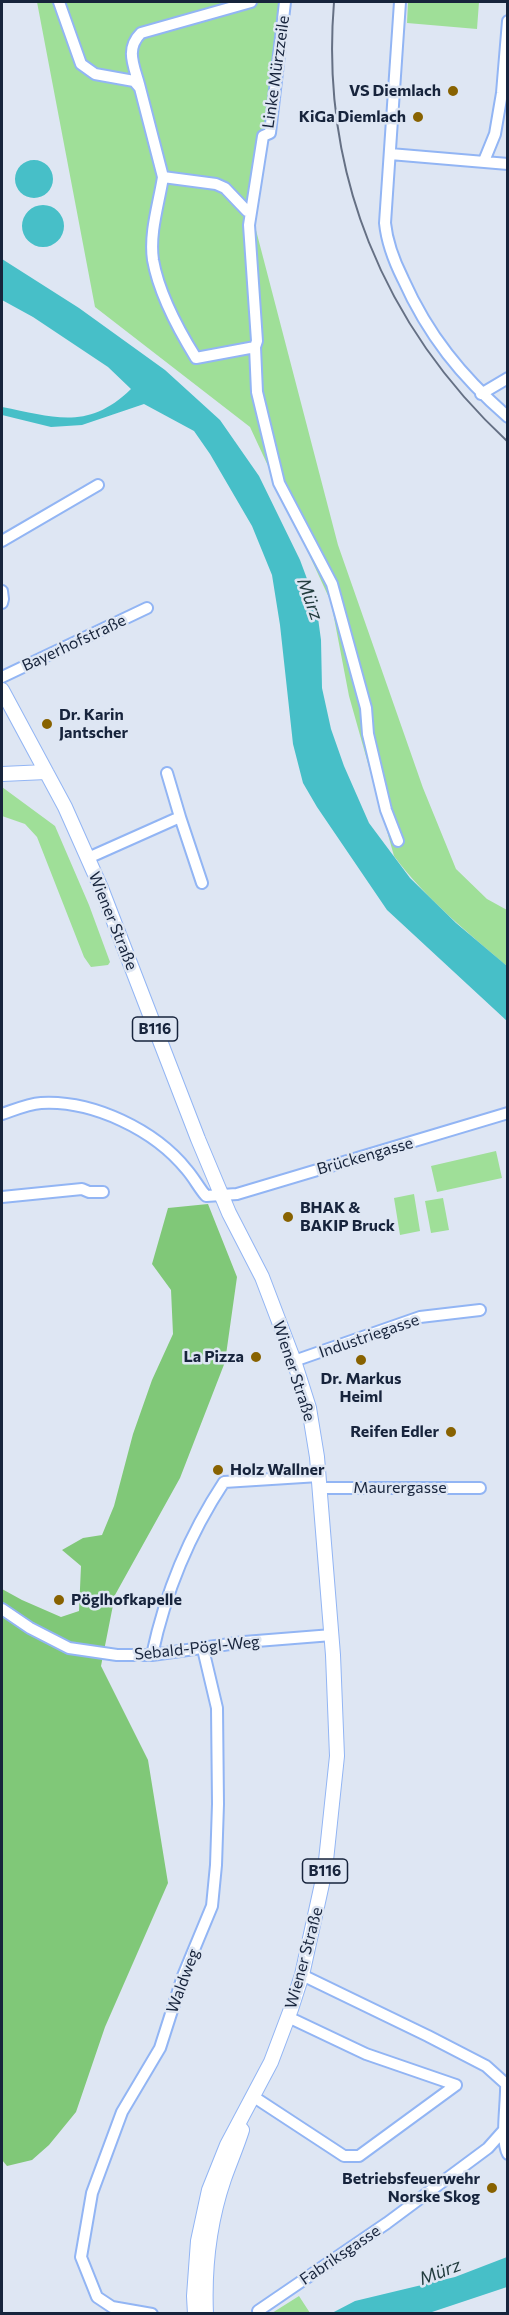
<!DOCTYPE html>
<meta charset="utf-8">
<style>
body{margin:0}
#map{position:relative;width:509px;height:2315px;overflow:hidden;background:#dee6f3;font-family:Commissioner,sans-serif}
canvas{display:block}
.frame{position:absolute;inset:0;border:3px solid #17243c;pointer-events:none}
</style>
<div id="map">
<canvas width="509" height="2315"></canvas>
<div class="frame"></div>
</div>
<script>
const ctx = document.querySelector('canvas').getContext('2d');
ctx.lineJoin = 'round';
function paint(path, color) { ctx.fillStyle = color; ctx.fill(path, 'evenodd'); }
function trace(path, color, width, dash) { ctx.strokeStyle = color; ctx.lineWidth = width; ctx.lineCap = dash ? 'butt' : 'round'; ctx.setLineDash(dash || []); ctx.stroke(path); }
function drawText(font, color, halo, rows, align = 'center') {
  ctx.font = font + ' Commissioner,sans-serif'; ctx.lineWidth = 5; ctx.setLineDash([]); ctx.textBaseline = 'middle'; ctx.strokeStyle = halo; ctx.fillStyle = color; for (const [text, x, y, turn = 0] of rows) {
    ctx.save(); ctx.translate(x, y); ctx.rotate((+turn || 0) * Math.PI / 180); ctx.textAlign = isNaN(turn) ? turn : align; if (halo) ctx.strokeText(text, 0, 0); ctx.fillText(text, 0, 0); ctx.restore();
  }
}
paint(new Path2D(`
 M37,2H284L270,133L263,137L251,211L338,545L423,788L456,869L487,899L507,910V966C467,932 426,899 394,856L349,696L331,602L250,427L95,307Z
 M408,2H479L477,29L407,23Z
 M2,787L55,826L89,905L110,962L108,965L91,967L84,957L37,837L25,824L2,816Z
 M496,1151L502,1178L437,1192L431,1166Z
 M414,1194L420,1231L400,1235L394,1198Z
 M443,1198L449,1230L431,1233L425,1201Z
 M299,2296L310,2313H272Z`), '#9fdf98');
paint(new Path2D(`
 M208,1204L237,1277L225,1362L180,1478L115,1595L101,1666L148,1760L168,1883L105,2027L76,2112L49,2145L32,2160L7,2166L2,2160V1589L22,1600L61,1617L79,1611L81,1566L62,1550L83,1538L102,1535L114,1506L133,1434L152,1380L173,1334L171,1290L152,1264L168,1208Z`), '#80c878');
paint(new Path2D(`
 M15 179a19 19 0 1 1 38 0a19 19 0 1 1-38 0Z
 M22 226a21 21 0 1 1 42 0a21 21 0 1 1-42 0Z
 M2,259L79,308L165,370L220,420L259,476L300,560L316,603L321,640L322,688L331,729L344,766L369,823L410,878L456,923L507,966V1021L387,910L317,807L303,783L293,744L280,625L272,575L252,526L210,454L194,431L144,404L82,425L51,427L2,415V407C54,417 88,431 131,389L108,367L33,317L2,300Z
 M507,2257V2287L429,2313H332L355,2301L455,2277Z`), '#47bfc8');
const minor = new Path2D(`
 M59,2L81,64L95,74L134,81L140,88L163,177L216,184L225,188L247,211H251
 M400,2L385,223C387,243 394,261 403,279C428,335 461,376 508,417
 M140,88C135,67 124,50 141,33L251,2
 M390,154L508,164
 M484,161L495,134L502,93L508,21
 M163,177C159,203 149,233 153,260C159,294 178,329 196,358L255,347L257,341L249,225L263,136L270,133L285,2
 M255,347L257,392L279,483L332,584L366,708L368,734L386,810L398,841
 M481,394L508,378
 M2,541L98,485
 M2,591L3,599L2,603
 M2,677L147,608
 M180,817L202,883
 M88,858L180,817L167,773
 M2,1114C14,1110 28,1104 41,1103C93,1100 155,1130 187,1170C194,1178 199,1188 206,1196L237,1194L508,1113
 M2,1197L82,1189L89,1192H103
 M294,1361L420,1317L480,1310
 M320,1488H480
 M2,1609L30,1628L69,1648L117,1655H152L244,1642L332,1635
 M152,1655C165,1594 189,1535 224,1482L319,1476
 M302,1975L428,2036L486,2066L506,2084C507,2101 500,2141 508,2154
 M288,2017L366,2054L456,2085
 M254,2097L344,2156H359L456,2085
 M258,2311L387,2223L488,2148L504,2130
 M152,2314L112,2307L97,2297L81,2257L92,2193L122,2112L160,2048L183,1976L212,1906L216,1865L218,1804L217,1708L203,1649`);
const major = new Path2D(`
 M2,690L65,807L101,888L198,1139L229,1213L262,1277L294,1361L309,1408L317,1457L333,1655L337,1756L325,1870L302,1975L291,2009L271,2062L227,2145L209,2190L198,2241L194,2296L195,2314
 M2,774L46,772
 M206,2314C204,2267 209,2223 224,2179C230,2162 237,2146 242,2130`);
trace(minor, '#92b5f4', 14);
trace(major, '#92b5f4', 16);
trace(minor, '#fff', 10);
trace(major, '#fff', 14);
trace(new Path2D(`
 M334,2C320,172 383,326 508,442`), '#657084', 2);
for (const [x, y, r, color] of [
 [453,91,6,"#886200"],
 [418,117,6,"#886200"],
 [47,724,6,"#886200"],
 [288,1217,6,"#886200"],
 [256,1357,6,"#886200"],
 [361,1360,6,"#886200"],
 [451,1432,6,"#886200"],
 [218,1470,6,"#886200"],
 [59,1600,6,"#886200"],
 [492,2188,6,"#886200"]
]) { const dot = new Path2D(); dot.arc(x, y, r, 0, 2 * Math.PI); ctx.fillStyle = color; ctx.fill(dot); trace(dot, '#dee6f3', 2); }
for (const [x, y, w] of [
 [155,1029,45],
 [325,1871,45]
]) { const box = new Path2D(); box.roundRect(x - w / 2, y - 12, w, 24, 4.5); ctx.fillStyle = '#dee6f3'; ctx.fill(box); trace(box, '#17243c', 1.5); }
drawText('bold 15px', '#17243c', null, [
 ["B116",155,1029],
 ["B116",325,1871]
]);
drawText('16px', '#17243c', '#dee6f3', [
 ["Linke Mürzzeile",276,72,-82],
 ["Bayerhofstraße",74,643,-25],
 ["Wiener Straße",113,921,68],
 ["Brückengasse",365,1156,-16],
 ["Industriegasse",369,1336,-19],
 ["Wiener Straße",294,1371,72],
 ["Maurergasse",400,1488],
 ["Sebald-Pögl-Weg",197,1648,-6],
 ["Wiener Straße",304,1958,-75],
 ["Waldweg",183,1981,-70],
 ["Fabriksgasse",340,2255,-34]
]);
drawText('bold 16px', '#17243c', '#dee6f3', [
 ["VS Diemlach",441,91],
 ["KiGa Diemlach",406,117],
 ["Dr. Karin",59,715,"left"],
 ["Jantscher",59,733,"left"],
 ["BHAK &",300,1208,"left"],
 ["BAKIP Bruck",300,1226,"left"],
 ["La Pizza",244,1357],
 ["Dr. Markus",361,1379,"center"],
 ["Heiml",361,1397,"center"],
 ["Reifen Edler",439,1432],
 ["Holz Wallner",230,1470,"left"],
 ["Pöglhofkapelle",71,1600,"left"],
 ["Betriebsfeuerwehr",480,2179],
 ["Norske Skog",480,2197]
], 'right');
drawText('italic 18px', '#233d3f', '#dee6f3', [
 ["Mürz",310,599,70],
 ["Mürz",440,2272,-21]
]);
</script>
